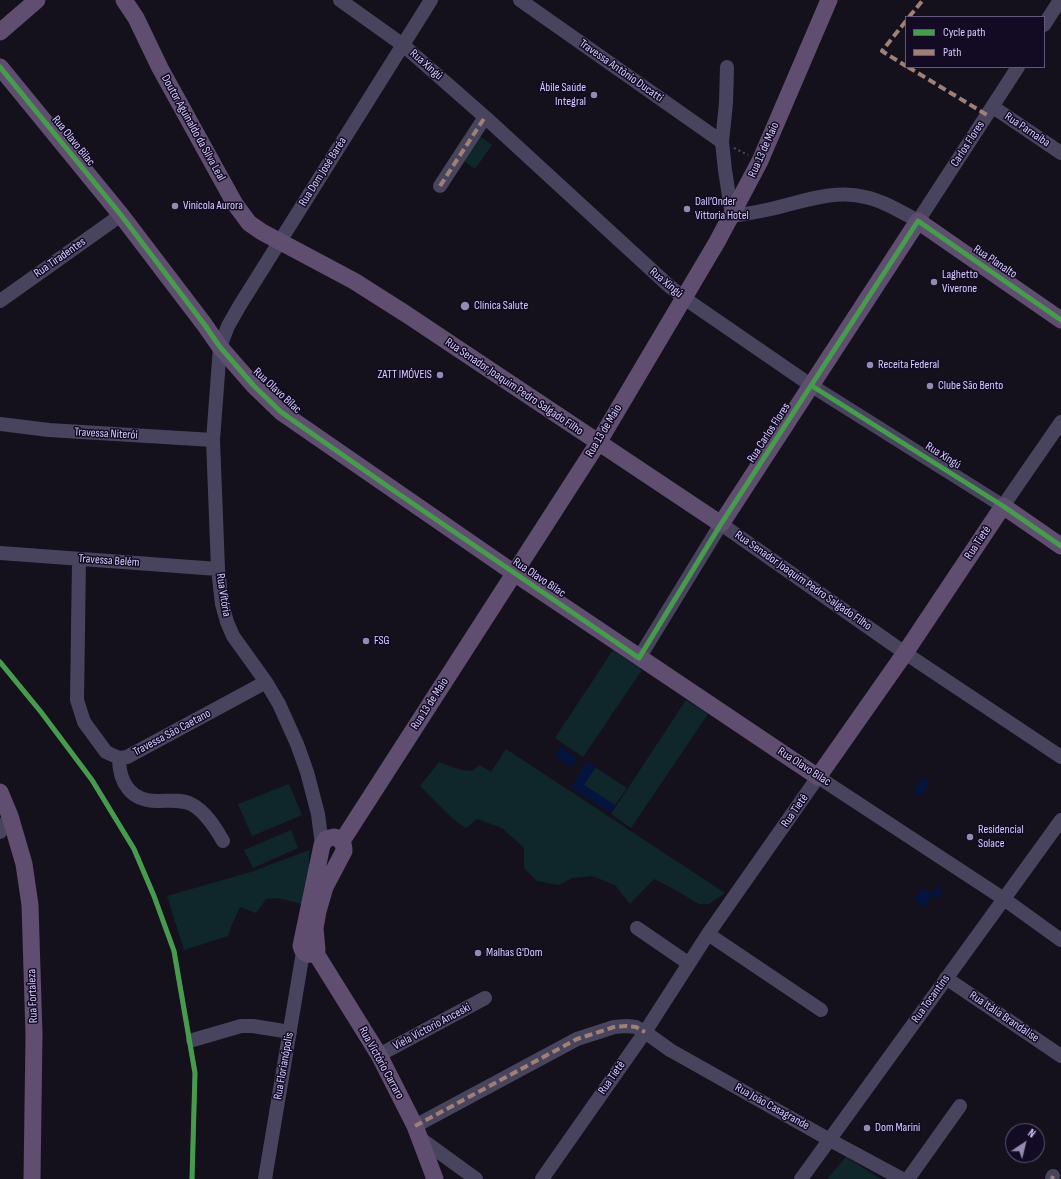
<!DOCTYPE html>
<meta charset="utf-8">
<style>
body{margin:0}
#map{position:relative;width:1061px;height:1179px;overflow:hidden;background:#14111d;font-family:"Sofia Sans Condensed",sans-serif}
canvas{display:block}
.legend{position:absolute;left:905px;top:16px;width:140px;height:52px;box-sizing:border-box;background:#120b23;border:1px solid #62597b;margin:0;padding:5px 7px;list-style:none;font-size:12px;color:#d9cdff}
.legend li{display:flex;align-items:center;gap:8px;height:20px}
.legend b{width:20px;border:1px solid #62597b}
.north{position:absolute;left:1005px;top:1123px;width:40px;height:40px;box-sizing:border-box;background:#120b23;border:1px solid #62597b;border-radius:50%;rotate:35deg;font-size:11px;font-weight:700;line-height:16px;text-align:center;color:#d9cdff}
.north::after{content:'';display:block;margin:auto;width:14px;height:18px;background:#948bb0;clip-path:polygon(50% 0,100% 100%,50% 72%,0 100%)}
</style>
<div id="map">
<canvas width="1061" height="1179"></canvas>
<ul class="legend">
<li><b style="height:5px;background:#469c4c"></b>Cycle path</li>
<li><b style="height:5px;background:#9e8076"></b>Path</li>
</ul>
<div class="north">N</div>
</div>
<script>
const ctx = document.querySelector('canvas').getContext('2d');
ctx.lineJoin = 'round';
function paint(path, color) { ctx.fillStyle = color; ctx.fill(path, 'evenodd'); }
function trace(path, color, width, dash) { ctx.strokeStyle = color; ctx.lineWidth = width; ctx.lineCap = dash ? 'butt' : 'round'; ctx.setLineDash(dash || []); ctx.stroke(path); }
function drawText(font, color, halo, rows, align = 'center') {
  ctx.font = font + ' "Sofia Sans Condensed",sans-serif'; ctx.lineWidth = 3; ctx.setLineDash([]); ctx.textBaseline = 'middle'; ctx.strokeStyle = halo; ctx.fillStyle = color; for (const [text, x, y, turn = 0] of rows) {
    ctx.save(); ctx.translate(x, y); ctx.rotate((+turn || 0) * Math.PI / 180); ctx.textAlign = isNaN(turn) ? turn : align; if (halo) ctx.strokeText(text, 0, 0); ctx.fillText(text, 0, 0); ctx.restore();
  }
}
paint(new Path2D(`
 M478,135L492,145L475,169L461,159Z
 M613,650L642,670L583,757L555,738Z
 M686,700L708,714L631,828L611,814Z
 M506,749L725,893L709,904H699L672,888L654,879L630,904L615,885L592,876L572,878L559,885L537,881L524,868V848L502,828L477,819L466,828L453,819L420,786L439,762L461,770L472,771L480,765L491,772Z
 M587,762L627,788L610,812L571,787Z
 M289,784L302,815L252,836L238,804Z
 M291,830L298,848L253,868L244,850Z
 M309,850V876L302,904L278,898L266,899L256,913L240,907L232,924L228,936L184,950L167,896L251,872Z
 M846,1157L881,1179H827Z`), '#0f272b');
paint(new Path2D(`
 M561,747L577,758L571,767L555,756Z
 M587,762L596,767L584,785L615,805L610,812L571,787Z
 M923,777L930,782L921,796L914,791Z
 M936,886L943,891L938,899L933,895L925,907L914,899L922,888L931,894Z`), '#05133f');
trace(new Path2D(`
 M734,148L748,155`), '#434f60', 2, [2, 3]);
trace(new Path2D(`
 M340,0L403,45L485,117L668,285L684,298L812,386L1003,506L1061,422
 M520,0L722,142
 M1044,25L1060,0
 M727,67L726,103L722,142L725,170L732,216C745,214 758,212 771,209C801,202 834,189 865,197C884,201 901,212 918,221L1018,67
 M993,107L1061,153
 M440,186L485,117
 M0,301L121,215
 M0,424L49,430L213,440
 M0,553L218,569
 M79,559L77,700L84,722L106,752L119,758L127,757L266,682
 M639,658L721,524L905,653L1061,757
 M119,758C119,783 131,801 157,801C167,801 181,799 191,804C205,811 215,827 223,841
 M0,832L10,816
 M322,845L318,814L307,772L297,744L279,704L266,682L233,636L227,622L222,604L218,569L213,440L220,347L228,326L240,305L431,0
 M637,928L688,963
 M708,934L821,1010
 M946,978L1061,1056
 M193,1040L241,1026H253L290,1032
 M379,1055L485,998
 M415,1126L577,1039L614,1027L627,1026L636,1027L645,1032L670,1050L830,1140L902,1179
 M421,1139L476,1179
 M265,1179L303,952
 M542,1179L645,1032L708,934L818,777L1004,899L1061,940
 M801,1179L1061,820
 M908,1179L960,1106
 M1052,1179L1053,1176`), '#49445e', 14);
trace(new Path2D(`
 M124,0L136,18L160,68L235,204L249,223L262,232L354,281L406,314L721,524L918,221L1061,320
 M0,32L37,0
 M0,67L121,215L204,324L220,347L254,386L281,412L514,573L818,777L905,653L1003,506L1061,546
 M0,792L10,816L24,864L30,905L34,1035L32,1179
 M334,837C341,839 344,843 344,851L325,887L318,911L315,928L317,950C311,957 303,955 301,946L322,845L326,839Z
 M342,841L598,443L717,242L760,161L829,0
 M315,952L379,1055L415,1126L435,1179`), '#5f4e6f', 17);
const rail = new Path2D(`
 M0,662L41,712L92,780L134,849L154,896L174,951L195,1073L192,1179`);
trace(rail, '#425269', 4.5);
trace(rail, '#120b23', 3, [9]);
trace(new Path2D(`
 M909,17L923,0
 M906,21L882,51L906,66
 M908,67L987,115
 M440,186L485,117
 M415,1126L577,1039L614,1027L627,1026L636,1027L645,1032
 M1052,1179L1053,1176`), '#9e8076', 4, [8, 4]);
trace(new Path2D(`
 M0,67L121,215L204,324L220,347L254,386L281,412L390,488L639,658L721,524L918,221L1061,320
 M812,386L1003,506L1061,546
 M0,662L41,712L92,780L134,849L154,896L174,951L195,1073L192,1179`), '#469c4c', 5);
for (const [x, y, r, color] of [
 [594,95,4,"#948bb0"],
 [175,206,4,"#948bb0"],
 [687,209,4,"#948bb0"],
 [934,282,4,"#948bb0"],
 [465,306,5,"#948bb0"],
 [870,365,4,"#948bb0"],
 [440,375,4,"#948bb0"],
 [930,386,4,"#948bb0"],
 [366,641,4,"#948bb0"],
 [970,837,4,"#948bb0"],
 [478,953,4,"#948bb0"],
 [867,1128,4,"#948bb0"]
]) { const dot = new Path2D(); dot.arc(x, y, r, 0, 2 * Math.PI); ctx.fillStyle = color; ctx.fill(dot); trace(dot, '#120b23', 1.5); }
drawText('12px', '#d9cdff', '#120b23', [
 ["Rua Xingú",426,65,41],
 ["Travessa Antônio Ducatti",621,71,35],
 ["Doutor Aguinaldo da Silva Leal",193,128,61],
 ["Rua Parnaíba",1027,130,34],
 ["Rua Olavo Bilac",73,141,51],
 ["Carlos Flores",968,144,-57],
 ["Rua 13 de Maio",764,150,-66],
 ["Rua Dom José Baréa",323,172,-58],
 ["Rua Tiradentes",60,258,-35],
 ["Rua Planalto",995,262,34],
 ["Rua Xingú",666,283,40],
 ["Rua Senador Joaquim Pedro Salgado Filho",514,387,34],
 ["Rua Olavo Bilac",277,391,43],
 ["Rua 13 de Maio",604,431,-59],
 ["Rua Carlos Flores",769,433,-57],
 ["Travessa Niterói",106,434,3],
 ["Rua Xingú",943,456,32],
 ["Rua Tietê",978,543,-56],
 ["Travessa Belém",109,561,4],
 ["Rua Olavo Bilac",539,578,34],
 ["Rua Senador Joaquim Pedro Salgado Filho",803,581,35],
 ["Rua Vitória",223,595,81],
 ["Rua 13 de Maio",430,704,-57],
 ["Travessa São Caetano",172,733,-28],
 ["Rua Olavo Bilac",804,767,33],
 ["Rua Tietê",795,811,-55],
 ["Rua Fortaleza",33,996,-92],
 ["Rua Tocantins",931,999,-54],
 ["Rua Itália Brandalise",1004,1017,34],
 ["Viela Victorio Anceski",432,1027,-28],
 ["Rua Victório Carraro",381,1063,61],
 ["Rua Florianópolis",284,1066,-80],
 ["Rua Tietê",612,1078,-55],
 ["Rua João Casagrande",772,1107,29]
]);
drawText('12px', '#d9cdff', '#120b23', [
 ["Ábile Saúde",586,88,"right"],
 ["Integral",586,102,"right"],
 ["Dall’Onder",695,202],
 ["Vittoria Hotel",695,216],
 ["Vinícola Aurora",183,206],
 ["Laghetto",942,275],
 ["Viverone",942,289],
 ["Clínica Salute",474,306],
 ["Receita Federal",878,365],
 ["ZATT IMÓVEIS",432,375,"right"],
 ["Clube São Bento",938,386],
 ["FSG",374,641],
 ["Residencial",978,830],
 ["Solace",978,844],
 ["Malhas G'Dom",486,953],
 ["Dom Marini",875,1128]
], 'left');
</script>
